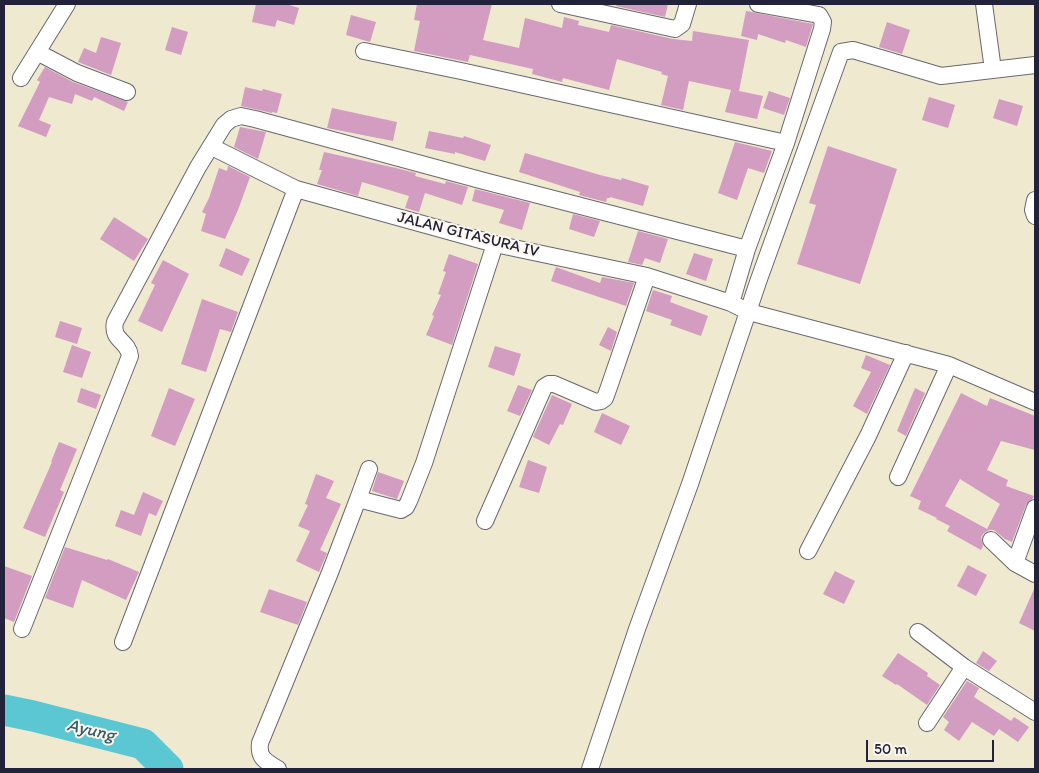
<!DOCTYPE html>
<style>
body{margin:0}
#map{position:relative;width:1039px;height:773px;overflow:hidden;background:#efe9d0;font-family:Itim,sans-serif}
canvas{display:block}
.frame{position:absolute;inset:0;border:5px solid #22223b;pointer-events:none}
.scale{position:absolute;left:866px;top:740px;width:128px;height:22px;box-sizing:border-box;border:2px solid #22223b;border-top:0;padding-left:6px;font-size:15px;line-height:18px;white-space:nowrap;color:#22223b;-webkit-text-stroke:4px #fbf7ec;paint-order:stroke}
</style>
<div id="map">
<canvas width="1039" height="773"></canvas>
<div class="frame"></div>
<div class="scale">50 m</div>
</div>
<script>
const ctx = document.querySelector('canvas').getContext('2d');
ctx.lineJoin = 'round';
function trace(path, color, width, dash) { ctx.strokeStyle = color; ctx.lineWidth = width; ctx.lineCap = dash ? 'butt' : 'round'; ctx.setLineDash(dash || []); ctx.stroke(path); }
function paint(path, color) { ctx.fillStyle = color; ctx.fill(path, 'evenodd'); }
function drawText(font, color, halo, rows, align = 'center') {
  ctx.font = font + ' Itim,sans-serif'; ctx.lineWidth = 4; ctx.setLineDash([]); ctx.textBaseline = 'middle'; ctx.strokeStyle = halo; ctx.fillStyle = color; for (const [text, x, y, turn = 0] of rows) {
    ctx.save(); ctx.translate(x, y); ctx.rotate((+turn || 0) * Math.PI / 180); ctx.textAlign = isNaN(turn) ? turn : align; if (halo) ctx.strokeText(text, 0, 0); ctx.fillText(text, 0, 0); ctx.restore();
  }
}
trace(new Path2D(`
 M4,710L33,716L143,744L168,769`), '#5bc7d3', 31);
paint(new Path2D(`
 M256,4H286L299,8L294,25L277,20L275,27L252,22Z
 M417,4H492L483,40L519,48L525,18L562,28L564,17L579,21L578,25L609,32L611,25L673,39L692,41L693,31L749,40L739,91L763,96L757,119L725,112L731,90L689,81L683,110L661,105L668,76L661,74L662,72L617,59L609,90L563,78L562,82L532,74L533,69L470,55L468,62L414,51L420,21L414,20Z
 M617,4H668L665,17L616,6Z
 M746,11L813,24L806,47L786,40L785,43L758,34L757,40L741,36Z
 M351,15L376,22L370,42L346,35Z
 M887,22L910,30L902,54L879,47Z
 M172,27L188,32L181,55L165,50Z
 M101,37L121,43L111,75L78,62L84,48L96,53Z
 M45,67L73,82L128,102L124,111L94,97L92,101L75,94L72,104L49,97L39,120L51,125L46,137L18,126L40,82L37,80Z
 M245,87L262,91L263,89L282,94L277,113L272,112V113L241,106Z
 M769,91L790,98L784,115L763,108Z
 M929,97L955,105L948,128L922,120Z
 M999,99L1023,106L1017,126L993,118Z
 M332,108L397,122L393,141L327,128Z
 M240,127L266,132L258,159L234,147Z
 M429,131L463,138L464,136L491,145L485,161L455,152V154L425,148Z
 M735,142L772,151L764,173L748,168L737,200L718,193Z
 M828,146L897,169L860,284L797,264L816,205L809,203Z
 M324,152L396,168L416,173L415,176L445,184L446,181L468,187L462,205L425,193L419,212L405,208L409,196L362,182L358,196L317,184L322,170H319Z
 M525,153L600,175L621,180L622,178L649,186L643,206L610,197V198H607L606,202L579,195L580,192L519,172Z
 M228,166L250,177L238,210L225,239L201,231L206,214L202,212L209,198L219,168L227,171Z
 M475,189L530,203L522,230L499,223L504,210L472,201Z
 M573,214L600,221L594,237L569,229Z
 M114,217L148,239L134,261L100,239Z
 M638,231L668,239L660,263L645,258L642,265L628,262Z
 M226,248L250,259L242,276L219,266Z
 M694,253L713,259L706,281L686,274Z
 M449,254L478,264L452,345L426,335L434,316L432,315L441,295L438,294L446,272L443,271Z
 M163,260L189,274L162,332L138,321L155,285L151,283Z
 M556,267L600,283L602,277L634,283L626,306L551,281Z
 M653,290L672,296L670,302L708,316L701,336L670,325L672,320L646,311Z
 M202,299L238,312L231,332L220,329L206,372L181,364Z
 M60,321L82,328L77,344L55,337Z
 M608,327L617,332L611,351L599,345Z
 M72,345L91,352L82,378L63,372Z
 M495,346L521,354L514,376L488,367Z
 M866,355L890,365L867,414L853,406L871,372L861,368Z
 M518,385L532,390L520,416L507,411Z
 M81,388L101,395L96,409L77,402Z
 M169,388L195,399L175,446L151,436Z
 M915,388L925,393L906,436L897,431Z
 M961,393L987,406L990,398L1035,416V450L1001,441L987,470L1008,480L1006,486L1034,496L1033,498L1026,505L1012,542L1005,539L994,530H989L984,533L981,537L983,546L981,550L947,531L950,526L936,519L937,518L918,509L921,501L910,496ZM960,479L1000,504L987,529L945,506Z
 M552,395L572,404L563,425L560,424L549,445L533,437Z
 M602,413L630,426L621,445L594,432Z
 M59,442L77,449L60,490L64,492L45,537L23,528L52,462H51Z
 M528,460L547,467L539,493L519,487Z
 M378,472L404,481L397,499L372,491Z
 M316,474L334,481L326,498L341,504L320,550L327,553L319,572L296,561L310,531L298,526L308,505L305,504Z
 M143,492L163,501L156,516L149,513L141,536L115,526L121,510L134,515Z
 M65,547L107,560L108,559L139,572L126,600L82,580L73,608L45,598Z
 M968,565L987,575L976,596L957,586Z
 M4,566L32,576L14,622L4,618Z
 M835,571L855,581L844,604L823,594Z
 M1035,587V631L1019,623Z
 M269,589L307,602L298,625L260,612Z
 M983,651L997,661L989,671L976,663Z
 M898,653L928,673L927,676L940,685L927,705L897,684L896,685L882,676Z
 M967,681L979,688L974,697L1011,721L1014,717L1029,727L1018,742L999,729L994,736L972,722L959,741L944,730L949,722L943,717Z`), '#d39cc1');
const minor = new Path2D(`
 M560,4L675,29L682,24L688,4
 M984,4L993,70
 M364,51L461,71L786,143
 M37,52L77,73L127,92
 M21,78L67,4
 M212,147L296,189L495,244L647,276L731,303L749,312L949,365L1035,402
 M1035,200L1033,210L1035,216
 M731,303L747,249L786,143L822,29L823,22L819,15L758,4
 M898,477L949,365
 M358,499L369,469
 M485,521L544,387L549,384H554L596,402L601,401L605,398L609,387L647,276
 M991,540L1015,563L1035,574
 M808,551L868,436L906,353
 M1015,563L1035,508
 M22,629L130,356C128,340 111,341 115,322L198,167L224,125L231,119L241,116L255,119L484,181L747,249
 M918,632L964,667L1035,712
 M123,642L296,189
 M927,723L964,667
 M278,769C266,761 258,759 260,743L329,575L358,499L401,510L406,507L409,501L424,463L495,244
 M590,769L637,629L690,484L758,282L841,52L853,50L941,76L1035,65`);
trace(minor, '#6a686f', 18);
trace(minor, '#fff', 16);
drawText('16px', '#22223b', '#fbf7ec', [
 ["JALAN GITASURA IV",468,235,14]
]);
drawText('italic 18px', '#365c70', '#fbf7ec', [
 ["Ayung",91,731,13]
]);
</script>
